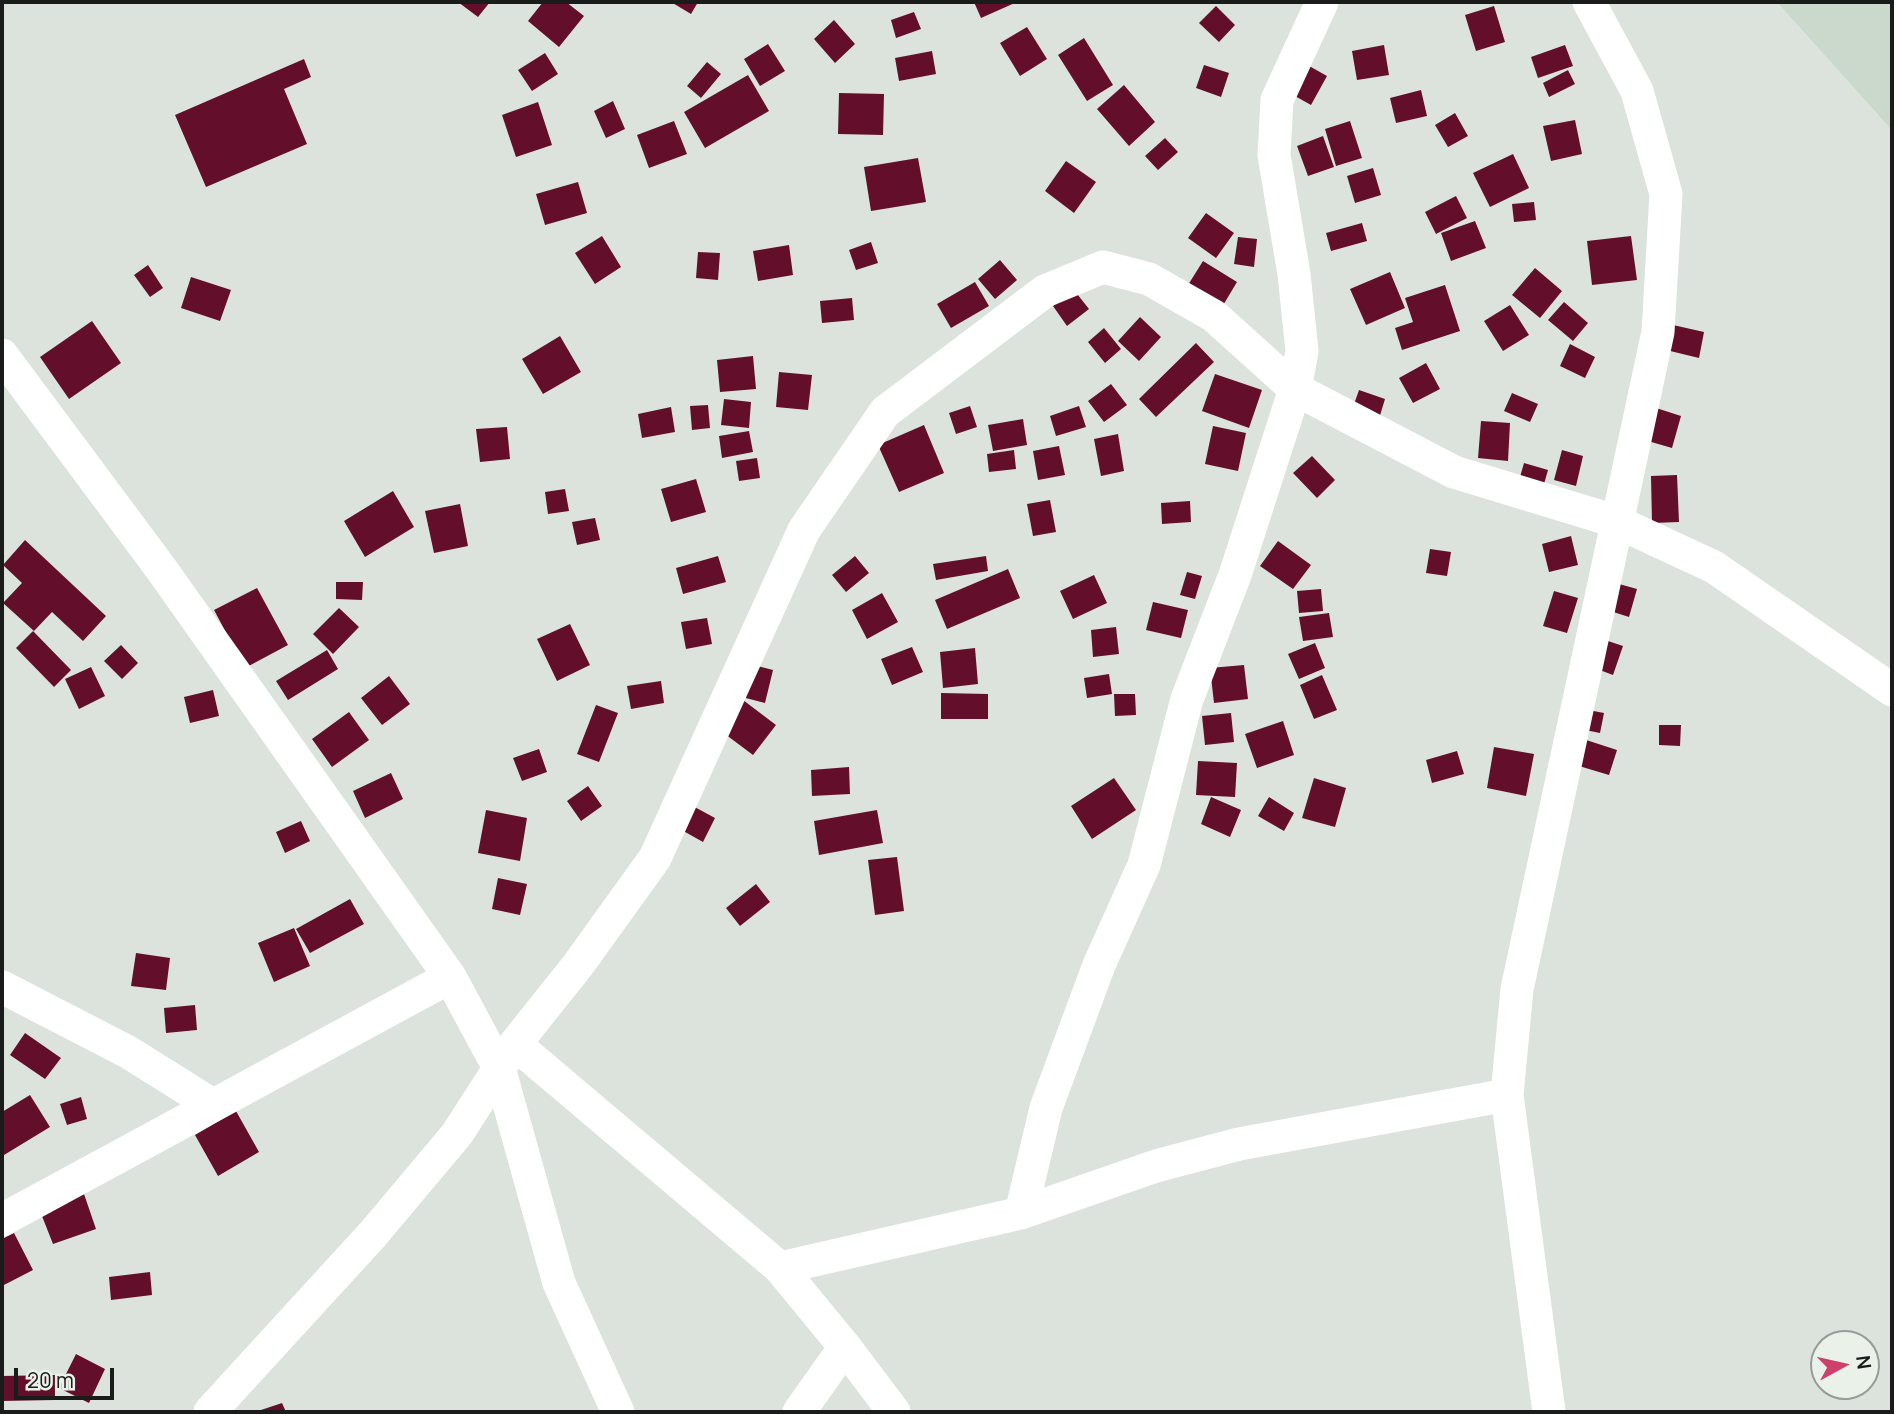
<!DOCTYPE html>
<style>
body{margin:0}
#map{position:relative;width:1894px;height:1414px;overflow:hidden;background:#dbe3dc;font-family:Manrope,sans-serif}
canvas{display:block}
.frame{position:absolute;inset:0;border:4px solid #191c1a;pointer-events:none}
.north{position:absolute;left:1810px;top:1330px;width:70px;height:70px;box-sizing:border-box;background:#e9f1e9;border:2px solid #969c96;border-radius:50%;rotate:82deg;font-size:19px;font-weight:700;line-height:28px;text-align:center;color:#191c1a}
.north::after{content:'';display:block;margin:auto;width:24px;height:32px;background:#ce406b;clip-path:polygon(50% 0,100% 100%,50% 72%,0 100%)}
.scale{position:absolute;left:14px;top:1368px;width:100px;height:32px;box-sizing:border-box;border:4px solid #191c1a;border-top:0;padding-left:9px;font-size:21px;line-height:24px;white-space:nowrap;color:#191c1a;-webkit-text-stroke:5px #e9f1e9;paint-order:stroke}
</style>
<div id="map">
<canvas width="1894" height="1414"></canvas>
<div class="frame"></div>
<div class="north">N</div>
<div class="scale">20 m</div>
</div>
<script>
const ctx = document.querySelector('canvas').getContext('2d');
ctx.lineJoin = 'round';
function paint(path, color) { ctx.fillStyle = color; ctx.fill(path, 'evenodd'); }
function trace(path, color, width, dash) { ctx.strokeStyle = color; ctx.lineWidth = width; ctx.lineCap = dash ? 'butt' : 'round'; ctx.setLineDash(dash || []); ctx.stroke(path); }
paint(new Path2D(`
 M1777,2H1892V130Z`), '#cad9cc');
paint(new Path2D(`
 M458,2H490L478,17Z
 M543,2H566L584,16L559,47L528,21Z
 M671,2H698L691,14Z
 M974,2H1017L981,18Z
 M1216,6L1235,25L1219,42L1199,23Z
 M1494,6L1505,42L1476,51L1465,15Z
 M914,12L921,29L896,38L891,20Z
 M834,20L855,44L835,63L814,39Z
 M1027,27L1047,59L1020,76L1000,43Z
 M1084,38L1113,85L1087,101L1058,55Z
 M768,44L785,71L760,86L744,59Z
 M1384,45L1389,75L1357,80L1352,51Z
 M1565,45L1573,66L1538,78L1531,57Z
 M932,51L936,74L899,81L895,58Z
 M545,53L558,74L532,91L518,70Z
 M304,59L311,77L284,89L307,144L206,187L175,115Z
 M707,62L721,74L701,98L687,86Z
 M1302,62L1327,76L1311,105L1286,91Z
 M1204,65L1229,73L1221,97L1196,88Z
 M1568,70L1575,84L1549,97L1543,83Z
 M748,75L769,111L705,148L684,112Z
 M1124,85L1155,122L1129,146L1097,109Z
 M1421,90L1427,116L1396,123L1390,98Z
 M839,93L884,94L883,135L838,134Z
 M613,101L625,129L606,138L594,111Z
 M538,102L552,145L516,157L502,115Z
 M1455,113L1468,136L1448,147L1435,125Z
 M1575,120L1582,154L1551,161L1543,126Z
 M674,121L687,154L649,168L637,135Z
 M1350,121L1362,158L1336,166L1325,129Z
 M1323,136L1334,167L1308,176L1297,146Z
 M1165,138L1178,152L1158,170L1145,156Z
 M1513,154L1529,188L1490,207L1473,173Z
 M918,158L926,202L871,211L864,167Z
 M1066,161L1096,182L1074,213L1045,191Z
 M1373,168L1381,195L1355,203L1347,176Z
 M578,182L587,213L545,225L536,194Z
 M1456,196L1467,218L1436,234L1425,212Z
 M1534,202L1536,220L1514,222L1512,204Z
 M1206,213L1234,233L1216,258L1188,238Z
 M1475,221L1486,248L1451,261L1441,233Z
 M1362,223L1367,241L1331,251L1326,233Z
 M602,236L621,267L595,284L575,253Z
 M1631,236L1637,280L1592,285L1587,241Z
 M1238,237L1257,239L1254,267L1234,264Z
 M871,242L878,263L856,270L849,250Z
 M789,245L793,275L758,281L753,251Z
 M698,252L720,253L718,280L696,278Z
 M1000,260L1017,280L995,299L978,279Z
 M1203,261L1237,282L1222,307L1188,285Z
 M148,265L163,288L150,297L134,275Z
 M1535,268L1562,291L1540,318L1512,295Z
 M1390,272L1405,308L1366,325L1350,289Z
 M191,277L231,290L220,321L181,308Z
 M975,282L989,306L951,328L937,304Z
 M1445,285L1460,331L1402,350L1395,328L1413,322L1405,298Z
 M1074,290L1089,309L1067,326L1053,306Z
 M852,298L854,320L822,323L820,301Z
 M1564,302L1588,323L1573,341L1548,320Z
 M1510,305L1529,335L1503,351L1484,321Z
 M1140,317L1161,337L1139,361L1118,341Z
 M92,321L121,363L69,399L40,357Z
 M1673,325L1704,332L1699,358L1666,350Z
 M1104,328L1121,349L1105,363L1088,342Z
 M560,336L581,372L543,394L522,359Z
 M1196,343L1214,362L1156,417L1139,399Z
 M1570,344L1595,357L1585,378L1560,366Z
 M753,356L756,389L720,392L717,360Z
 M1426,363L1440,389L1413,403L1399,378Z
 M779,372L812,375L808,410L776,407Z
 M1215,374L1262,390L1249,428L1202,411Z
 M1111,384L1127,405L1104,422L1088,401Z
 M1359,390L1385,399L1378,422L1351,413Z
 M1512,393L1538,404L1530,422L1504,411Z
 M724,399L751,402L749,428L721,425Z
 M708,405L710,428L692,430L690,406Z
 M970,406L977,427L956,434L949,413Z
 M1079,406L1086,427L1056,436L1050,416Z
 M1650,406L1681,416L1672,448L1641,439Z
 M671,407L675,432L642,438L638,414Z
 M1023,419L1027,445L993,451L988,425Z
 M1481,421L1510,423L1508,461L1478,458Z
 M924,425L944,473L899,492L878,445Z
 M1213,426L1246,433L1238,471L1205,464Z
 M507,427L510,459L480,462L476,429Z
 M749,431L753,452L722,458L719,436Z
 M1118,434L1124,471L1101,476L1094,439Z
 M1059,446L1065,475L1038,480L1033,451Z
 M1014,450L1016,469L989,472L987,454Z
 M1562,450L1583,456L1576,486L1554,480Z
 M1312,456L1335,480L1317,498L1293,473Z
 M757,458L760,478L739,481L736,461Z
 M1524,463L1548,470L1542,491L1518,484Z
 M1677,475L1679,522L1652,523L1651,476Z
 M696,479L706,512L671,522L661,489Z
 M565,489L569,511L548,514L545,492Z
 M393,491L414,527L365,557L344,521Z
 M1050,500L1056,532L1033,536L1027,504Z
 M1190,501L1191,522L1162,524L1161,503Z
 M460,504L468,546L434,553L425,511Z
 M595,518L600,540L577,545L572,522Z
 M1571,536L1578,565L1549,572L1542,544Z
 M25,540L106,616L83,641L52,612L34,631L3,603L22,583L3,565Z
 M1278,541L1311,565L1293,589L1260,566Z
 M1430,549L1451,552L1447,576L1426,573Z
 M718,556L726,582L683,594L676,568Z
 M855,556L869,573L846,592L832,575Z
 M986,556L988,571L936,580L933,564Z
 M1008,569L1020,598L947,629L935,600Z
 M1187,572L1202,576L1195,599L1180,595Z
 M1094,575L1107,603L1073,619L1060,591Z
 M336,582H363L362,600L336,599Z
 M1612,582L1637,589L1629,617L1604,609Z
 M257,588L288,645L245,668L214,610Z
 M1321,589L1323,611L1299,613L1297,591Z
 M1554,591L1578,598L1567,633L1543,626Z
 M882,593L898,622L867,639L852,610Z
 M1153,602L1188,610L1181,638L1146,630Z
 M339,608L359,627L333,654L313,634Z
 M1329,613L1333,637L1303,641L1299,617Z
 M707,618L712,644L686,649L681,622Z
 M570,624L590,665L557,681L537,639Z
 M1116,627L1119,654L1093,657L1091,630Z
 M33,631L71,670L54,687L16,648Z
 M1599,638L1623,646L1613,675L1589,666Z
 M1315,643L1325,668L1299,679L1288,654Z
 M121,645L138,663L122,679L104,661Z
 M912,647L923,672L892,685L881,659Z
 M975,648L978,684L943,688L940,652Z
 M327,650L338,669L288,700L276,681Z
 M746,663L773,670L765,703L738,696Z
 M1244,665L1248,699L1214,703L1210,668Z
 M91,667L105,696L79,709L65,679Z
 M1109,674L1112,694L1087,698L1084,678Z
 M1322,675L1337,710L1314,719L1300,685Z
 M389,676L410,704L382,725L361,698Z
 M661,681L664,703L631,709L627,686Z
 M213,690L219,716L190,723L184,697Z
 M941,693L988,694V719H941Z
 M1114,694H1135L1136,715L1115,716Z
 M743,700L776,725L753,755L721,731Z
 M596,705L618,713L599,762L577,754Z
 M1578,708L1604,713L1600,733L1575,728Z
 M349,712L369,740L332,767L312,739Z
 M1231,713L1234,742L1205,745L1202,716Z
 M1283,721L1294,755L1257,768L1245,734Z
 M1659,725H1681L1680,746L1659,745Z
 M1577,737L1617,750L1609,775L1569,763Z
 M1494,747L1534,754L1526,796L1487,788Z
 M539,749L547,772L522,781L513,758Z
 M1457,751L1464,774L1432,783L1426,760Z
 M1198,761L1237,763L1235,797L1196,795Z
 M849,767L850,794L812,796L811,770Z
 M391,773L403,799L365,818L353,791Z
 M1114,778L1136,810L1092,839L1071,806Z
 M1314,778L1346,788L1335,827L1302,818Z
 M588,786L602,806L581,821L567,801Z
 M1211,797L1241,810L1230,837L1201,824Z
 M1269,797L1294,813L1284,831L1258,816Z
 M691,805L715,818L703,842L678,828Z
 M486,810L527,818L520,861L478,853Z
 M877,810L883,843L819,855L814,821Z
 M301,821L310,841L285,853L276,832Z
 M897,857L904,911L875,915L868,860Z
 M498,878L527,884L520,915L492,909Z
 M756,884L770,902L740,926L726,908Z
 M350,899L364,924L310,953L296,929Z
 M294,928L310,966L274,982L258,943Z
 M136,953L170,958L166,990L131,986Z
 M195,1005L197,1030L166,1033L164,1008Z
 M25,1033L61,1058L45,1079L10,1055Z
 M30,1095L50,1127L4,1155L2,1112Z
 M81,1097L87,1119L67,1125L60,1104Z
 M236,1111L259,1152L218,1176L195,1135Z
 M84,1194L96,1229L53,1244L40,1211Z
 M14,1233L33,1270L2,1286V1239Z
 M150,1272L152,1295L111,1300L109,1277Z
 M76,1354L105,1369L89,1403L59,1388Z
 M55,1375V1400L2,1401V1376Z
 M282,1403L286,1412H255Z`), '#630f2c');
trace(new Path2D(`
 M2,355L162,570L450,977L499,1068L559,1283L618,1412
 M2,987L128,1052L211,1104
 M515,1044L780,1268L845,1347L894,1412
 M1021,1213L1046,1108L1099,965L1144,865L1187,699L1235,575L1295,389L1302,351L1294,274L1274,155L1277,100L1322,2
 M2,1220L450,977
 M780,1268L1021,1213L1156,1166L1239,1144L1507,1095
 M210,1412L373,1234L457,1134L515,1044L578,965L655,858L804,530L885,412L1045,291L1103,267L1149,279L1214,316L1295,389L1454,472L1615,521L1714,567L1892,690
 M799,1412L845,1347
 M1549,1412L1507,1095L1517,989L1658,332L1666,194L1637,91L1589,2`), '#fff', 33);
</script>
